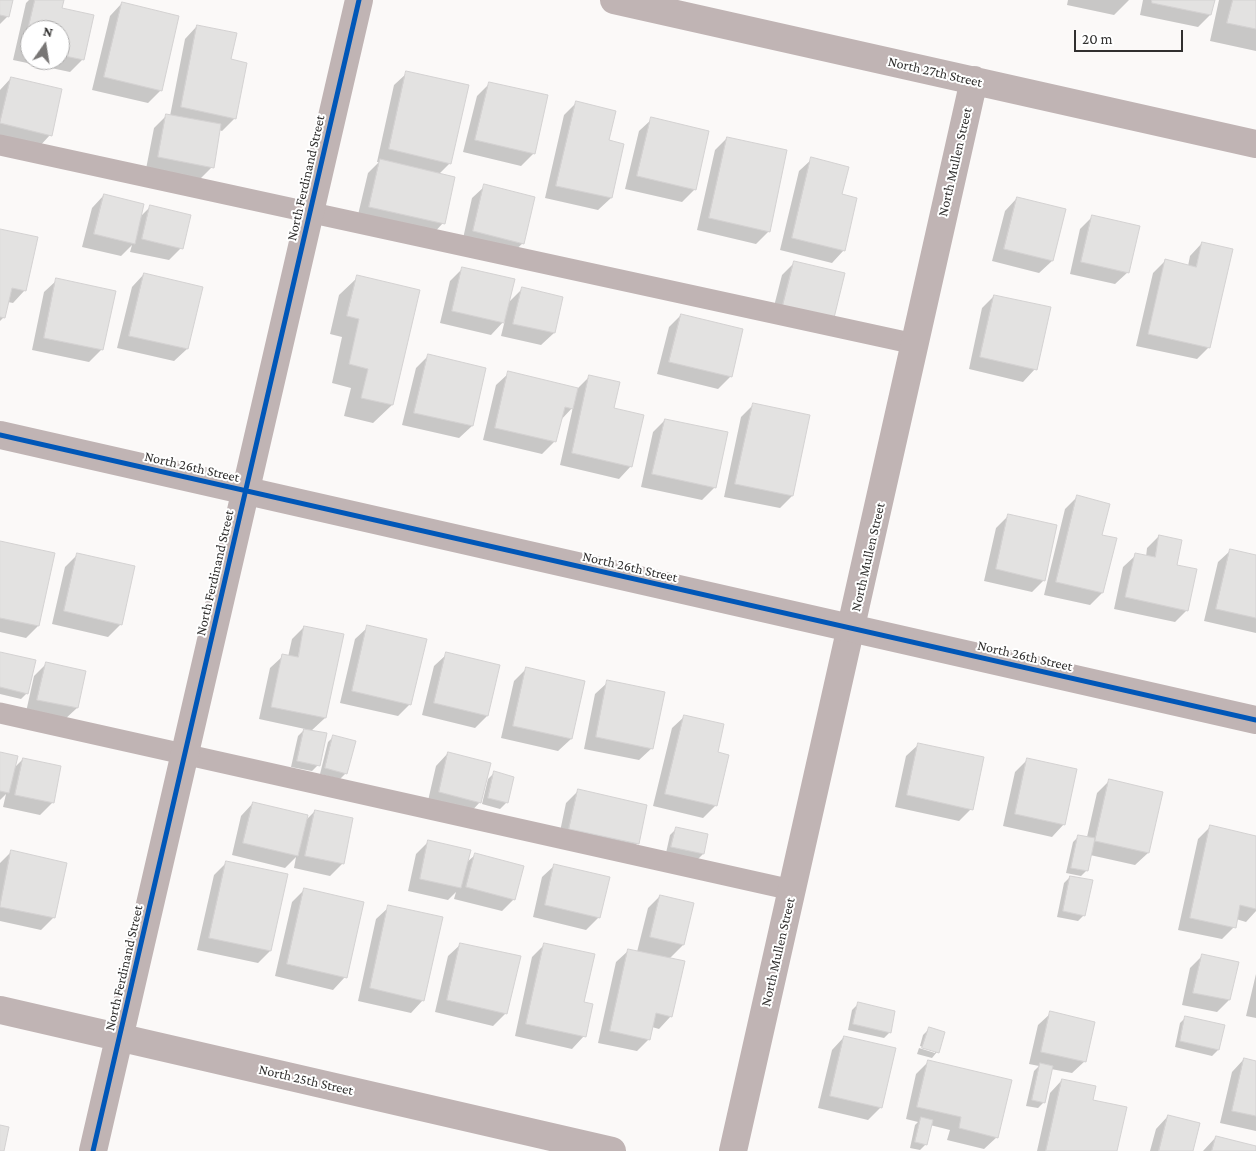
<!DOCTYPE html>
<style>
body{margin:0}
#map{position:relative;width:1256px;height:1151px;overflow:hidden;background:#fbf9f8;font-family:"Crimson Pro",serif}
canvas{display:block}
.north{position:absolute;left:20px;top:20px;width:50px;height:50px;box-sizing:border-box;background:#fff;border:1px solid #adacac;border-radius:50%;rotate:13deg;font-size:14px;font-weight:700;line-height:20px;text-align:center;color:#31302f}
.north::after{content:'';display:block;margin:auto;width:18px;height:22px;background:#787675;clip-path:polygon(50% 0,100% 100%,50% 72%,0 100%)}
.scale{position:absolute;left:1074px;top:30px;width:109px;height:22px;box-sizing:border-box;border:2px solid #31302f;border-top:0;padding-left:6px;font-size:15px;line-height:18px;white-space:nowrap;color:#31302f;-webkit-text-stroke:4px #fff;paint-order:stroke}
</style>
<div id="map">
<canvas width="1256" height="1151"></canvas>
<div class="north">N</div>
<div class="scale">20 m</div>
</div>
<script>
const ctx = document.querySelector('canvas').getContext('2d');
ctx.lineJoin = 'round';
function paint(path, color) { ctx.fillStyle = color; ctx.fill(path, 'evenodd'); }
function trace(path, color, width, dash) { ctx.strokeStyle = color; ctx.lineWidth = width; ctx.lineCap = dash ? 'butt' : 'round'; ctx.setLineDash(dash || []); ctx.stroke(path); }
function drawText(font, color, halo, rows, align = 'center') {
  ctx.font = font + ' "Crimson Pro",serif'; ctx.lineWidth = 4; ctx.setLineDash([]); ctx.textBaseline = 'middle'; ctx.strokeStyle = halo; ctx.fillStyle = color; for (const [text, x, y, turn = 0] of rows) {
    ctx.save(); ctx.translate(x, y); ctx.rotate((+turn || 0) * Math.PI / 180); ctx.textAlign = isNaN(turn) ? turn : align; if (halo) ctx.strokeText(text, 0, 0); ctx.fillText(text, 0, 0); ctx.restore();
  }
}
paint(new Path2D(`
 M0,0H12L8,16L0,24Z
 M29,0H63L61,9L92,16L82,60L70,72L13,60L26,3ZM30,30H60V60H30Z
 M1068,0H1129L1114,15L1067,5Z
 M1143,0H1213L1210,15L1198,27L1140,15Z
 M1219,0H1256V51L1210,41Z
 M122,3L161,90L148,103L92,90L110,16Z
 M197,26L230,60L235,118L222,131L219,130L212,167L200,179L146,169L154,128L167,115L170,116L185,39Z
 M407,73L450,163L439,174L443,223L431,236L357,219L368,173L379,162H377L394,85Z
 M11,78L50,135L38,148L0,138V90Z
 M490,83L534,153L521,166L463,152L477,96Z
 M576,103L608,141L623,145L611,198L598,210L545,198L564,115Z
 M652,119L695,189L682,202L625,189L639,131Z
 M727,138L769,231L756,244L697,230L715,150Z
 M812,159L841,194L844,250L832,263L780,250L799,171Z
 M485,186L523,243L510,255L462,243L472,198Z
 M104,195L140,217L151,206L181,248L169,260L130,252L132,245L121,256L82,247L92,208Z
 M1017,198L1052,261L1039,273L992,261L1005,211Z
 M1093,216L1128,272L1115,284L1070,274L1080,229Z
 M0,230L25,290L13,303L8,302L4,317L0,321Z
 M1202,243L1209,347L1197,359L1136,346L1153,273L1165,261L1188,266L1190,256Z
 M794,263L843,274L770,322L782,275Z
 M463,268L508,303L522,289L562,298L554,333L541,345L501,336L505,320L491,335L440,323L450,281Z
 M144,274L187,349L174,361L117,348L132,287Z
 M358,277L392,405L373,423L344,416L351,388L332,383L342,337L330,334L339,295Z
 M57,280L102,349L89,362L32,350L44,292Z
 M994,296L1035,369L1023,382L969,369L982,308Z
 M681,315L731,376L718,389L657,374L669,327Z
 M428,356L472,426L459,438L402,425L416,368Z
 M509,373L577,389L590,376L613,409L631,466L619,479L560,465L573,407L560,421L554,442L542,454L483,440L496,385Z
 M753,405L809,416L792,496L780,508L724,497L741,417Z
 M665,420L715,487L702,500L641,487L653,432Z
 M1077,497L1101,536L1102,593L1090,605L1044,595L1065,509Z
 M1009,515L1044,580L1032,592L984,581L996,528Z
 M1159,536L1187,610L1175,622L1114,609L1123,567L1136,555L1146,557L1147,548Z
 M0,543L38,626L26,638L0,632Z
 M1231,550L1256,556V633L1204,621L1218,562Z
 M77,555L121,624L108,637L52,624L65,567Z
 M304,627L325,718L311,731L318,765L312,771L291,767L298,736L305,729L259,719L270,668L283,656L288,657L292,639Z
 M368,627L410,704L398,716L340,703L355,639Z
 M0,653L27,693L21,699L0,694Z
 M447,654L487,716L475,728L422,715L434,666Z
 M46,664L84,672L77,708L64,720L26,712L34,676Z
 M527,668L571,739L558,751L501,738L514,681Z
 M608,682L652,748L639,760L584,749L595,694Z
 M685,716L716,753V805L703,818L653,806L672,728Z
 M334,736L346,773L340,779L320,774L328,742Z
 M919,744L971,809L959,821L895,807L906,756Z
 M448,753L480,802L468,815L427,805L436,766Z
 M0,754L13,769L23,759L53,802L40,815L3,807L6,794L0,800Z
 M1027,760L1064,824L1052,837L1003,826L1015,772Z
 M494,773L513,777L506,803L500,809L482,804L488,779Z
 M1109,781L1148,853L1135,865L1090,855L1087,870L1081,876L1066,873L1073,842L1079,836L1087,837L1097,793Z
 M578,791L638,843L625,855L558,841L566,803Z
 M253,803L305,821L315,811L343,863L330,876L294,868L296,857L285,868L232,855L241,816Z
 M1210,827L1256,837V911L1246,922L1236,919L1234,927L1222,939L1178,930L1198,839Z
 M676,829L703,854L697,860L666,853L670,835Z
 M429,841L466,863L475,855L514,899L502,911L454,899L456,892L448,900L408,891L416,854Z
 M11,852L54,917L41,930L0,921V863Z
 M226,863L270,951L258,963L197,950L214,875Z
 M555,865L599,917L586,930L533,917L542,877Z
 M1070,877L1084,915L1078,921L1057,917L1064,883Z
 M304,890L345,977L333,990L275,976L292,902Z
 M660,896L693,904L683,945L669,959L671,1016L659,1029L652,1027L649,1039L637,1051L598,1043L616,962L629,950L637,952L648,908Z
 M389,907L423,1000L411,1013L358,1001L376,919Z
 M461,944L506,1013L493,1026L435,1012L448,956Z
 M544,945L583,1003L584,1036L572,1049L515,1036L532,957Z
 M1203,955L1238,963L1229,1000L1217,1012L1182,1005L1190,968Z
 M1256,974V1018L1246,1016Z
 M858,1004L890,1032L884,1038L848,1030L852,1010Z
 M1051,1013L1085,1061L1072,1073L1051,1069L1044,1102L1038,1108L1026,1106L1034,1071L1039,1066L1029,1064L1038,1025Z
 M1186,1017L1223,1026L1218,1050L1212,1056L1175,1047L1180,1023Z
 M929,1029L937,1052L932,1058L917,1054L919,1048L935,1053V1051L920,1046L923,1035Z
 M844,1037L881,1107L868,1120L818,1108L832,1050Z
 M1244,1059L1256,1062V1131L1220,1123L1232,1072Z
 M929,1061L997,1137L984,1149L947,1140L950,1130L930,1125L926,1144L920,1150L910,1148L915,1125L918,1122L906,1119L916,1074Z
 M1062,1080L1092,1101L1116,1151H1037L1050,1093Z
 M1168,1116L1192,1151H1150L1156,1129Z
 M1216,1137L1256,1147V1151H1203Z`), '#0003');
const building = new Path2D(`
 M0,0H13L9,17L0,15Z
 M35,0H64L62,8L94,15L84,60L60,55V30H30V49L24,47Z
 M1152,0H1215L1211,15L1152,3Z
 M1233,0H1256V29L1227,23Z
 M122,2L179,16L162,91L104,77Z
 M197,25L237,33L231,59L247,63L236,119L181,107Z
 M406,71L469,85L451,164L389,149Z
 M11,77L62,89L52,136L0,123Z
 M489,82L548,95L535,154L475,140Z
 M576,101L616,111L609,140L624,144L612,198L556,186Z
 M166,114L221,124L214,168L158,157Z
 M651,117L709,131L696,190L637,176Z
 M727,137L787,150L770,232L709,218Z
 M811,157L849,167L842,194L857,198L845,251L792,238Z
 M380,159L455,177L445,224L369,207Z
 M484,184L535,197L524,244L473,231Z
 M104,194L144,204L135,244L94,234Z
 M1017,197L1066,209L1053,261L1004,249Z
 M150,205L191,215L183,249L142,239Z
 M1092,215L1140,226L1129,273L1081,262Z
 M0,229L38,237L26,291L12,288L5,318L0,317Z
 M1202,242L1233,249L1210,348L1148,334L1165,259L1196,267Z
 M794,261L845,273L833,322L782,309Z
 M462,267L515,279L504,323L452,311Z
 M144,273L203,287L188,349L129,336Z
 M357,275L420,290L393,405L361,398L368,369L349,364L359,319L347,316Z
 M56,278L116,291L103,350L44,338Z
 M522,287L563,297L555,333L513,324Z
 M994,295L1051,307L1037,370L980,357Z
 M681,314L743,329L732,377L669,362Z
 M428,354L486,368L473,426L414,413Z
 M508,371L578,388L573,409L565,407L556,442L495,428Z
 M589,375L620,382L614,408L644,415L632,467L572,453Z
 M753,403L810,415L793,496L735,484Z
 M665,419L728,432L716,488L652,474Z
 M1077,495L1110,504L1102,535L1117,538L1103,593L1056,582Z
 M1008,514L1057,525L1045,581L996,569Z
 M1159,535L1182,540L1177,565L1197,569L1188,611L1125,597L1135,553L1155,557Z
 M0,541L55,553L39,626L0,618Z
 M1230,549L1256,555V618L1216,609Z
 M77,553L135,566L122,625L64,611Z
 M367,625L427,639L411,705L352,691Z
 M304,626L344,634L326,718L271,707L282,654L298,657Z
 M0,652L36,660L28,694L0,687Z
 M446,652L500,665L488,716L434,703Z
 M46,662L86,671L78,708L37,700Z
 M526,667L585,681L572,739L513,726Z
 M607,680L665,692L653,749L596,737Z
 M684,715L724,724L718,752L729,755L717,806L665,794Z
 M304,729L327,733L320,766L297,761Z
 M333,735L356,741L347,774L325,768Z
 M918,743L984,757L973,810L907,795Z
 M0,752L18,756L9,793L0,791Z
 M448,752L491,763L481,803L439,792Z
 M23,758L61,766L54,803L15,795Z
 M1027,758L1077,769L1065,825L1015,814Z
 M494,771L514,777L508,803L488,798Z
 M1109,779L1163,792L1149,853L1095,841Z
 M578,789L647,805L639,844L569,829Z
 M253,802L308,815L298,856L243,843Z
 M315,810L353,818L344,864L305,856Z
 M1210,825L1256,836V909L1240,905L1236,928L1190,918Z
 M676,827L708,834L704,854L671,847Z
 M1078,835L1095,838L1088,871L1071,868Z
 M428,840L471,850L461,888L420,879Z
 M11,850L67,863L55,918L0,907Z
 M475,853L524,866L515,900L466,887Z
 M226,861L288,874L271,951L209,938Z
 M554,864L610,877L600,918L545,905Z
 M1070,876L1093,880L1085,916L1063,911Z
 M304,888L364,902L347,978L287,964Z
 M660,895L694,903L684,945L650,937Z
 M388,905L443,917L424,1001L370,988Z
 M460,943L521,956L507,1014L447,1000Z
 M544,943L595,954L584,1002L593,1004L586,1037L526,1024Z
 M628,949L685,961L672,1017L656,1013L650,1040L610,1031Z
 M1202,954L1239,962L1230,1000L1193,993Z
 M858,1002L895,1011L891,1033L853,1024Z
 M1050,1011L1095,1022L1086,1062L1041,1052Z
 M1185,1016L1225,1025L1219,1050L1180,1041Z
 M929,1027L945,1032L939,1053L922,1048Z
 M844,1036L896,1048L882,1108L830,1096Z
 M1244,1058L1256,1061V1116L1232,1111Z
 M928,1060L1012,1080L998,1138L959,1128L961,1117L917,1107Z
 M1040,1063L1053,1066L1045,1103L1032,1100Z
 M1062,1079L1096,1086L1093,1100L1127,1107L1117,1151H1046Z
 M1168,1115L1200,1123L1193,1151H1159Z
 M921,1117L933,1120L927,1145L915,1142Z
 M0,1125L9,1127L4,1151H0Z
 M1216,1136L1256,1146V1151H1212Z`);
paint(building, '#e3e2e1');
trace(building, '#d4d2d2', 1);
trace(new Path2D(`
 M0,145L915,344
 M0,713L792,890`), '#c0b4b4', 21);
trace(new Path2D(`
 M614,0L1256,144
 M0,1010L612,1151
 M93,1151L359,0
 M733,1151L974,80`), '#c0b4b4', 28);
trace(new Path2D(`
 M0,435L1256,720`), '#c0b4b4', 28);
trace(new Path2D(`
 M0,435L1256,720
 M93,1151L359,0`), '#0057b8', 5);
drawText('14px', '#31302f', '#fff', [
 ["North 27th Street",935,72,13],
 ["North Mullen Street",955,162,-77],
 ["North Ferdinand Street",306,178,-77],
 ["North 26th Street",192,467,13],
 ["North Mullen Street",868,557,-77],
 ["North 26th Street",630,567,13],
 ["North Ferdinand Street",215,573,-77],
 ["North 26th Street",1025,656,13],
 ["North Mullen Street",778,952,-77],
 ["North Ferdinand Street",124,968,-77],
 ["North 25th Street",306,1080,13]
]);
</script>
